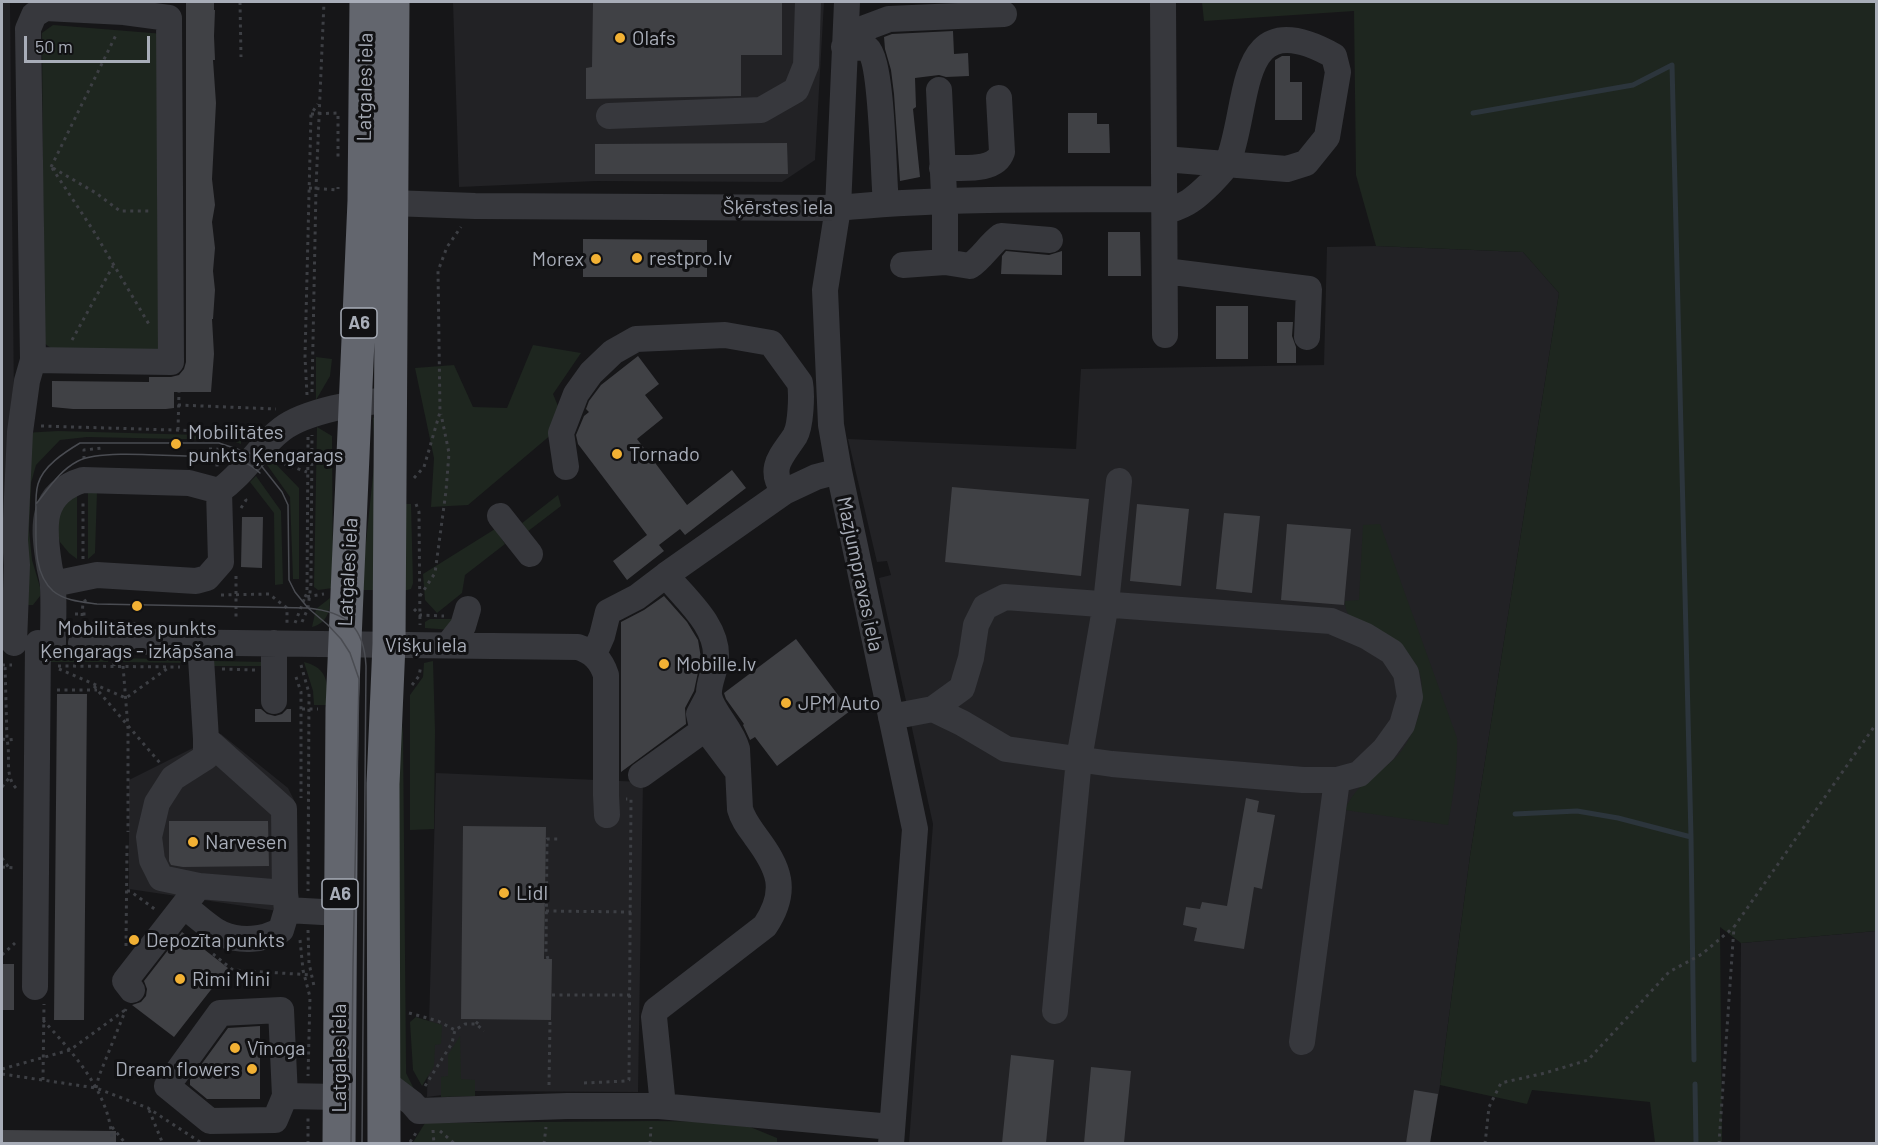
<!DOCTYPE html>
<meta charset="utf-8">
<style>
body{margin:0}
#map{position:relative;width:1878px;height:1145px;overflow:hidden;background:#161618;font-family:Barlow,sans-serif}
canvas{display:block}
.frame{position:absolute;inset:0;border:3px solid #a8adb8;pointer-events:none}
.scale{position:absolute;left:24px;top:36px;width:126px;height:27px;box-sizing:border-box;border:3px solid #a8adb8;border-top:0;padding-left:8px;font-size:18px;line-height:21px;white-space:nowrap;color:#a8adb8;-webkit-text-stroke:4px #111113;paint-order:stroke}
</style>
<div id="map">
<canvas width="1878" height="1145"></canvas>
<div class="frame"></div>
<div class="scale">50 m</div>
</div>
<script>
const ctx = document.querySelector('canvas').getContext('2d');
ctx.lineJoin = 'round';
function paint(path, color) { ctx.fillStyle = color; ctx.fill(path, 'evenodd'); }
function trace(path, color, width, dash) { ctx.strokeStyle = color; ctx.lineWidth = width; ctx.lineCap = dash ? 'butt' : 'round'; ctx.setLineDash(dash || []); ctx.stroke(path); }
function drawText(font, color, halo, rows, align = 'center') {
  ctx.font = font + ' Barlow,sans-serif'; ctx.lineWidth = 6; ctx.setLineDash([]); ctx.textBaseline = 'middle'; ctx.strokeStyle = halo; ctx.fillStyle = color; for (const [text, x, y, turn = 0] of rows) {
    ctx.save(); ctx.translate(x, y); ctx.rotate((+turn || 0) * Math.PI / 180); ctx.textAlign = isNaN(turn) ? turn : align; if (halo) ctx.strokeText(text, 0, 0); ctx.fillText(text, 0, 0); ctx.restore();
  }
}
paint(new Path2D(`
 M2,2H10L14,402L9,597H2Z
 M453,2H824L815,160L782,182L596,181L459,187Z
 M1376,246L1523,252L1559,293L1470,856L1440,1085L1430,1143H909L933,824L879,578L891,575L887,561L877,562L848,439L1076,449L1081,369L1324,365L1327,247Z
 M221,734L288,788L294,800L298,914L129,889V780Z
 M436,773L643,782L638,1092L473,1091L427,1097Z
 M1876,931V1143L1740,1144L1741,943Z`), '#222225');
paint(new Path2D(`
 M1202,2H1876V931L1741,943L1720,927L1722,1143H1655L1650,1102L1532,1090L1527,1104L1440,1085L1470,856L1559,293L1523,252L1376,246L1356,175L1354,11L1204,21Z
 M53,25L164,34L165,350L52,349L44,343L42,33Z
 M533,345L581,353L553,394L565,423L468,505L431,507L434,458L415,368L454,365L473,407L507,408Z
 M316,357L332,359L330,376L316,400Z
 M377,416L380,590H361L375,456L373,418Z
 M317,427L332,436L333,588L318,590L314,587Z
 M58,431L237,436L241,437V444L230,440L87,437L60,440L36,465L31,483L29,530L32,560L40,587V596L33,605H24L23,433Z
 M269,457L299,488V579H293L290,497L265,462Z
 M256,476L281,511L283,584L275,585L274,513L250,482Z
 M88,488L97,492L95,553L88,559Z
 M77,491V559L69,553L60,542L57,532L59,508Z
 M558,495L561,506L523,535L517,527Z
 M404,504H411L413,583L411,589L403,591Z
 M1380,524L1457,738C1458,768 1453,796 1448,825L1345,810C1357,781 1380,775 1399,754C1416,733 1428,698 1419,671C1416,664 1408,652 1403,648C1387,633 1343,628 1345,601L1359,600L1363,525Z
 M495,529L505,544L465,575L462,593L437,613L425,600L423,574Z
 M330,598C330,612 327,623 312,627L316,609Z
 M430,619H460L451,630L425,628V622Z
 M52,657L109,658L108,662H47Z
 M120,658L191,660L190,663L120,662Z
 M214,661L267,662L268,666H214L212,664Z
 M433,661L435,731L434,829L410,830V695L423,677L424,663Z
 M304,662C329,668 327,684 329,705H314L313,691Z
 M401,715L403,733L406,1064V1073L414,1089L401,1088L396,1063L394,876Z
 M416,1017L442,1025L441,1044L435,1045L434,1066L422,1086L413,1070L410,1022Z
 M460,1036L461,1079L475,1080V1096L441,1097V1077L448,1076V1055Z
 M653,1121L738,1122L777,1138V1143L412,1144L425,1123Z`), '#1e261f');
trace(new Path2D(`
 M1473,113L1633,85L1672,65L1691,837L1694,1060
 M1515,814L1577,811L1618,818L1691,837
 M1695,1084L1696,1144`), '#2c353c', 5);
paint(new Path2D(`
 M186,2H214V10H215L214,36L215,60H213L216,103L212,179L215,205L212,222L215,248L213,271L215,290L213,319H212L214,354L211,392H174V408L166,409H73L52,407V381L149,382V377H171L179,375L184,369L186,362Z
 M593,2H782V55H741V96L586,99V68L592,67Z
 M953,31L954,54L968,53L969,76L946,77L939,75L915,78L916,107L913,109L920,177L900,181L894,94L891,70L885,49L884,37L892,34Z
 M1282,56H1290V82H1302V120H1275V60Z
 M1068,113H1097V124H1109L1110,153H1068Z
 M787,143L788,174H595V144Z
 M1108,232H1140L1141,276H1108Z
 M583,239L707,240V277H583Z
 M1006,251L1049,255L1062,251V275L1001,274L1002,256Z
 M1216,306H1248V359H1216Z
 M1277,322H1293L1292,336L1296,347V363H1277Z
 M638,356L659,384L645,395L663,418L637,439L687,505L732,470L746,488L685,535L680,529L659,545L664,551L627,580L613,561L647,535L578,444L576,435L584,416L589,412L586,409L589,401L601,385Z
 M952,487L1089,499L1081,576L945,562Z
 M1137,504L1189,509L1181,586L1130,581Z
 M1224,513L1260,516L1252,593L1216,589Z
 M242,517H263L262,568L241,567Z
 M1287,524L1351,529L1344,605L1281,600Z
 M664,596L687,622L698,640L701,658L694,691L685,708L686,724L621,772V622L644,610Z
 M796,639L850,711L777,766L755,737L750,740L743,725L744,724L726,699L724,693Z
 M57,694H87L84,1020H54Z
 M255,709H261L267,714L275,716L282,714L287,709H291V722H255Z
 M1246,798L1259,801L1257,812L1275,815L1262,889L1254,887L1244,949L1194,941L1197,928L1183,925L1186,907L1200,909L1202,902L1227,906Z
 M169,821H268L269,866L183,867L171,865L169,861Z
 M463,826L546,827L544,959H552L551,1020L461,1019Z
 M182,932L228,968L174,1037L132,1005L141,1002L146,996L147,989L144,981Z
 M2,964H14V1010H2Z
 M260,1026V1099H207L190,1085V1080L228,1028Z
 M1011,1055L1054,1060L1046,1143H1002Z
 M1091,1067L1131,1071L1124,1143H1084Z
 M1414,1090L1438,1094L1430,1143H1406Z
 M2,1130L116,1131V1143H2Z`), '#404145');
trace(new Path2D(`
 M240,2L241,57
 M311,114L338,113V159
 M51,167L117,33
 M52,168L93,230L150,326
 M53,168L96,193L120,211H151
 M309,188L338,190V187
 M72,340L113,266
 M312,392L316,188L324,2
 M307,395L305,357L311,114L318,104
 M178,405L276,409
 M41,426L239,432L247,434
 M178,430L179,392
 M209,449H217V467
 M278,458L285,464L307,472
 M84,459V450L103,448
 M414,478L424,467L440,412L438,271L447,247L461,227
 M416,504L419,512L420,625
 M241,508L246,500L243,496
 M83,559V502
 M236,576V619
 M221,595L269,594L287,608V623
 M420,596L435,573L446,491L449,453L441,414
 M305,597L307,593L308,437
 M414,609L420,615L444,616
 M75,614H89
 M82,616L83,602L88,599
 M302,622L308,608L311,584L312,435
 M295,623L305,597L324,594
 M2,665H12
 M301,665L309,693L308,891
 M58,666L180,667
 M114,666V657
 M123,666L128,728V832
 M59,669L126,698L168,668
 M222,669L255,670
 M296,677L301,692V798
 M412,685L419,676L421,665
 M94,686L160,763
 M57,690H97
 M302,709H318
 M2,739L7,740L5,665
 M2,787L9,778
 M16,788C4,775 11,756 7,740L17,739
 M2,858L9,868
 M2,867L15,868
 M127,891H130L156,910
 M546,911L631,912
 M308,930L309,963L314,986
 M300,940L303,970L310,997L308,1076
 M126,946L127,845
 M213,954L233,970L311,975
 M2,955L15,943
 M548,959L546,952L547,839H559
 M552,995H630
 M409,1013L438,1021L455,1030L465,1024H476L484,1031
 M43,1020C74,1054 112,1095 112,1144
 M476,1024L480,1019
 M2,1069L70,1050L125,1010
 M2,1074L96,1088L148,1108L203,1144
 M43,1080L44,1004
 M584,1083L627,1081L629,1080L631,799H626
 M549,1085L550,1020
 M425,1086L452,1043L455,1030
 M96,1088L99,1076L126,1009
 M149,1110L163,1144
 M112,1127L126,1144
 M433,1130L434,1144
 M440,1131L455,1144
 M410,1142L418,1130
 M308,1144V1116
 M544,1144L546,1127
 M650,1144L651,1127
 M1485,1144L1489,1107L1501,1083L1545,1073L1588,1060L1669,972L1702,954L1734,927
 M1719,1144L1734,927L1876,724`), '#3d3f44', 3, [3, 4.5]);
trace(new Path2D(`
 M847,2L838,208L825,290L831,425L839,471L915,829L891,1144
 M1163,2L1165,335
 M844,47L867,48C883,61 883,176 886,203
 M850,48L865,28L889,19L1004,14
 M609,116L761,110L796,90L806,65L808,2
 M1164,159L1287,169L1306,163L1327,137L1338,72L1334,56C1235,0 1251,103 1228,162C1225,171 1199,195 1190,201C1183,206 1173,209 1165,212
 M942,168C960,167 995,173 1002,152L999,98
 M391,203L475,206L838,208C946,197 1056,200 1165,199
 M945,262L970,266C982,258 989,245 1001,236L1050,240
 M903,265L945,262V215L939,90
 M1165,271L1309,289L1307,337
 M566,467L561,433L576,394L591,373L613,352L636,339L725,335L771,343L800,383C802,394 801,426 795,436C782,456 767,468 784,492
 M500,516L530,554
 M666,575L784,492L816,477L839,471
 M53,584L97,575L196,581L207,578L221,562L219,491
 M14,643L17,565L15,540L20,432L27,381L33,360L28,29L34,15L45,8L124,12L169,18L171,362L33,360
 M53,643C53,624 54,606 53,587C53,579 50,572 49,564C43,526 40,493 83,480L189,483L219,491C245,473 258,447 282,429C304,412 362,400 390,401
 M81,643L98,634L132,635L149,642L578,647C593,652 601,660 606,675V795L607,815
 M274,643V701
 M448,645L463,626L468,609
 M594,654L602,636L608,612L637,597L666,575C685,599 718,625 716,658C716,670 708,683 709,695C711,711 732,729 737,749L740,809C743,820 749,827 756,837C779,868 789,890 765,926L656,1010L654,1017L662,1096L659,1106
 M709,695L699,714L701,723L738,772
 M891,717L933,709L962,723L1006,749L1112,764L1303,780H1337L1359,774L1384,750L1402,725L1410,697L1406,673L1392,652L1366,636L1331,621L1005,597L985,607L976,625L971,658L962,688L933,709
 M641,775L705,729
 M199,886L161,878L152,860L149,837L157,803L173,778L206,757V739
 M184,906C195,914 210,929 222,934C241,942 264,940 281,930L287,910L285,893L284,809L206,739L200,642
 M287,910L340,913
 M35,987L38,643
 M132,990L125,981L199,886L285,893
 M1055,1011L1079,759L1106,603L1119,481
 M1302,1042L1337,780
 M383,1081L412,1103L419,1111
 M285,1096L275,1120L210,1121L167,1086L220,1013L281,1010L285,1096L338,1097
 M419,1111L567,1106H659L892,1127`), '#37383d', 26);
trace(new Path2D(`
 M339,1144L342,709L364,201L366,2
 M384,1144L383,784L389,644L393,2`), '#63666e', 33);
trace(new Path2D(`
 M36,504C49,488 59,471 78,461C103,447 193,459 227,457C241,460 249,463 260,473
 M351,1144L353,965L359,679L350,653L341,639L328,625L308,608L295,592L289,580L288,505L282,492L252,454L219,443H80C65,452 43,466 38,484C35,494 36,507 36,517C36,541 33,573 53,591C65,601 83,602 97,604L308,608C346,612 364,626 366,666L362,1144`), '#4a4c52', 1.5);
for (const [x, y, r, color] of [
 [620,38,6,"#f2b134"],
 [637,258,6,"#f2b134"],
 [596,259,6,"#f2b134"],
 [176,444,6,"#f2b134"],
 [617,454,6,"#f2b134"],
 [137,606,6,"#f2b134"],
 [664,664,6,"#f2b134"],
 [786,703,6,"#f2b134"],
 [193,842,6,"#f2b134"],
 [504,893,6,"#f2b134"],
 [134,940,6,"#f2b134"],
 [180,979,6,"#f2b134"],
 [235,1048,6,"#f2b134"],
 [252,1069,6,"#f2b134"]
]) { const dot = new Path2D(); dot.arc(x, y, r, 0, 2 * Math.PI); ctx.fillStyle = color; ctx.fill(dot); trace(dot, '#111113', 2); }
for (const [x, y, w] of [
 [359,323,36],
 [340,894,36]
]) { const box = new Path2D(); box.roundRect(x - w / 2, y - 15, w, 30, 4.5); ctx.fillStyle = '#111113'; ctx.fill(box); trace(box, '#a8adb8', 1.5); }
drawText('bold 18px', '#a8adb8', null, [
 ["A6",359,323],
 ["A6",340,894]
]);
drawText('20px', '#a8adb8', '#111113', [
 ["Olafs",632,38],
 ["restpro.lv",649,258],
 ["Morex",584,259,"right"],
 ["Mobilitātes",188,432],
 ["punkts Ķengarags",188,455],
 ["Tornado",629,454],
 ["Mobilitātes punkts",137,628,"center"],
 ["Ķengarags - izkāpšana",137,651,"center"],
 ["Mobille.lv",676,664],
 ["JPM Auto",798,703],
 ["Narvesen",205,842],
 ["Lidl",516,893],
 ["Depozīta punkts",146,940],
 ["Rimi Mini",192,979],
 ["Vīnoga",247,1048],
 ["Dream flowers",240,1069,"right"]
], 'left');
drawText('20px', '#a8adb8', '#111113', [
 ["Latgales iela",365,87,-89],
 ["Šķērstes iela",778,207],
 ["Latgales iela",348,572,-87],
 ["Mazjumpravas iela",860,574,78],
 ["Višķu iela",426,645],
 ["Latgales iela",339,1058,-90]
]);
</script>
